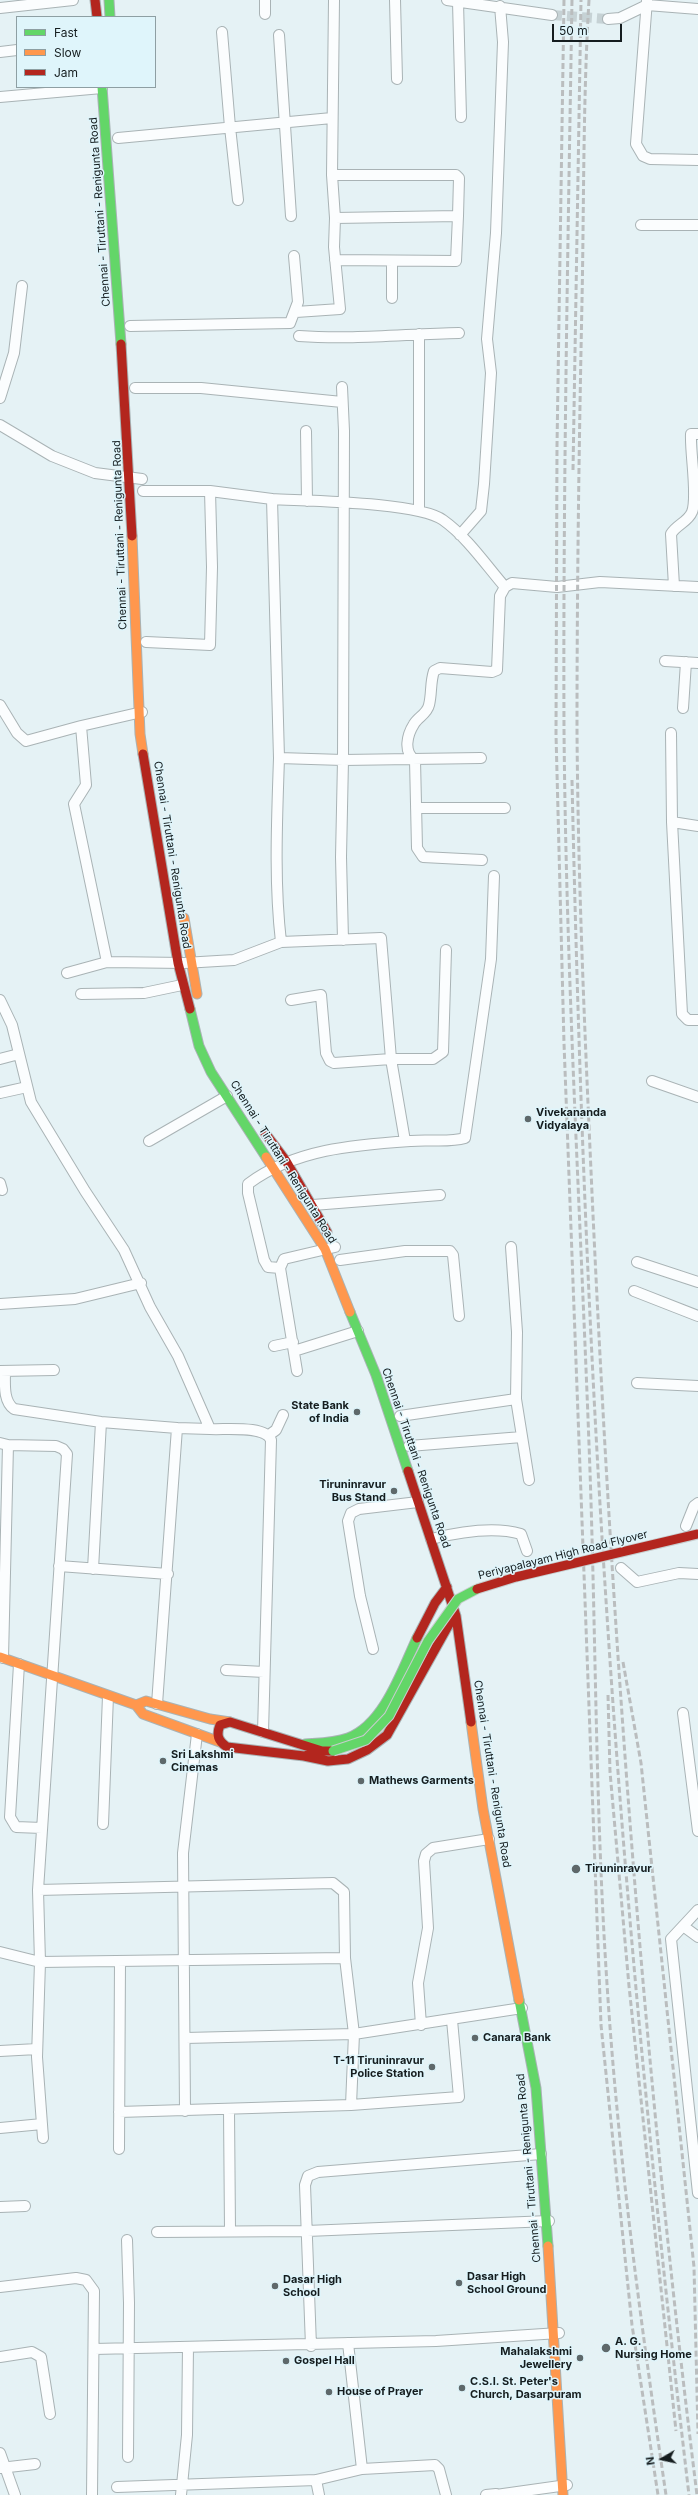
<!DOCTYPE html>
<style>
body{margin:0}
#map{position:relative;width:698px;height:2495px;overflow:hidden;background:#e5f2f5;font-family:Inter,sans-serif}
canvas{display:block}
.legend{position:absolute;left:16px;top:16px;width:140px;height:72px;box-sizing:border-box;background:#dff5fb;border:1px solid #8e9fa3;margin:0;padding:5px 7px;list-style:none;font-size:12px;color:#151d1f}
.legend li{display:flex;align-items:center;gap:8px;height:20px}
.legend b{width:20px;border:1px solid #8e9fa3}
.north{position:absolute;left:642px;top:2439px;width:40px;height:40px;-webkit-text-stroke:3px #dff5fb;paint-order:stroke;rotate:261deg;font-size:11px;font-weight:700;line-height:16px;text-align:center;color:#151d1f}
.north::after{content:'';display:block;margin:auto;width:14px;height:18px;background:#151d1f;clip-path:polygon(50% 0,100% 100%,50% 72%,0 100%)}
.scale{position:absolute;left:552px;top:24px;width:70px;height:18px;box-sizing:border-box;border:2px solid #151d1f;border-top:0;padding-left:5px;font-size:12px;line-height:14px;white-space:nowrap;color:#151d1f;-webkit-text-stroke:3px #dff5fb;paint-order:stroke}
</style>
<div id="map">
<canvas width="698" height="2495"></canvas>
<ul class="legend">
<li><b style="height:5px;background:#63d668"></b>Fast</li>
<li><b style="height:5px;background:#ff974d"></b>Slow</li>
<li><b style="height:5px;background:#b3261e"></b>Jam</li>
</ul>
<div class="north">N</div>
<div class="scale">50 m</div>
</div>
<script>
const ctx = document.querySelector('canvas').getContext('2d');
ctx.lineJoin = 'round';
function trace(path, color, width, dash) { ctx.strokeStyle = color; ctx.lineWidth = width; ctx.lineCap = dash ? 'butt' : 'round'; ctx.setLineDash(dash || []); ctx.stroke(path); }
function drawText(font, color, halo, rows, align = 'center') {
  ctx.font = font + ' Inter,sans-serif'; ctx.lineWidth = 3; ctx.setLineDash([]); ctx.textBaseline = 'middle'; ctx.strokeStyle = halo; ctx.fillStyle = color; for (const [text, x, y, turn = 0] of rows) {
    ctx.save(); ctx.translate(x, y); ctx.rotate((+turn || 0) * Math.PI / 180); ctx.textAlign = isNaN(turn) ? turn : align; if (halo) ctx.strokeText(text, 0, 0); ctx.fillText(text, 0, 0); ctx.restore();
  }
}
trace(new Path2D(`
 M552,15L608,19`), '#c6d2d5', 10, [10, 5]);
const street = new Path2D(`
 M395,0L397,79
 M447,0L552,15
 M647,0L636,144L643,156L650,159L698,160
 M458,2L461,117
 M0,8L73,0
 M265,14V0
 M608,19L620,18L647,5L698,9
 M222,32L230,127L238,200
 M279,35L291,216
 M0,52L17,50
 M0,97L102,88
 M118,138L332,118
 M332,175H456L459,178L458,216
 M641,225H698
 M335,260L456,261L458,216L335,218
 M392,261V298
 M296,312L340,309L334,247L335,218L332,175L334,0
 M130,326L290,323L298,302L294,256
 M419,334V511
 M299,336C353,340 406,334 459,333
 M342,387L344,431L343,760L481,758
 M135,388H201L342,402
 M0,398L14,353L22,286
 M0,425L52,456L95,473L142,479
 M306,431L307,501
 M143,491H210L272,499L279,758
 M272,499C308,501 418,502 443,520C467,537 486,565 505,587
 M460,535L481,511L484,484L491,373L487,339L496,233L503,42L500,6
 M674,586L671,534C676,525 688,522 692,512C698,497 690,453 691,434H698
 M146,642L210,645L212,567L210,491
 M665,661L698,663
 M0,705L17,733L26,741L81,726
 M683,708L686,662
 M142,712L81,726L86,785L74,804L107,962L184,963L234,960L281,942L381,938L391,1059L405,1141
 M671,733L672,822
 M416,808H505
 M698,826L672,822L682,1014L688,1020H698
 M482,860L423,857L417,848L415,760C403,752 407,735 414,724C418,717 427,714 429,705C432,693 430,683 434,671L440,668L492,672L497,670L500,596L505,587L512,583L557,587L600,582L698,587
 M281,942C274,881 277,820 279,758L343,760L341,857L343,940
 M67,973L107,962
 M81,994L144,993L182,985
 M0,1000L12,1025L31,1102L85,1191L124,1250L150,1307L178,1356L210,1429L177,1428L157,1704
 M291,1000L321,995L326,1053L330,1061L334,1063L391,1059H433L443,1052L446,950
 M0,1059L19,1054
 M652,1081L698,1097
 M0,1093L27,1087
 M149,1141L227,1096
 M0,1183L2,1190
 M313,1205L440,1195
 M340,1260L405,1251H450L453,1255L459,1316
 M637,1262L698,1282
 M280,1268L268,1267L264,1260L248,1193V1184C295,1149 354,1145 411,1141C429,1139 448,1143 465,1138L491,959L494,876
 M634,1291L698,1316
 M0,1304L75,1299L141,1283
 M274,1346L293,1342
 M294,1351L358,1331
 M0,1371L54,1370
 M5,1371C5,1384 3,1401 14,1409L101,1422L177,1428
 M297,1371L280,1268L284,1259L335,1247
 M637,1383L698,1386
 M516,1399L529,1480
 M400,1416L516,1399L517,1332L511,1247
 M210,1429C225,1430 265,1425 271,1440L263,1732
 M269,1435L276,1430L283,1415
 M0,1443L8,1445L3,1658
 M8,1445L56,1446L63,1449L67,1454L38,1890L40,1962L37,2057L43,2138
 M409,1446L522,1437
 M686,1526L694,1506L698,1503
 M431,1539C459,1532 493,1526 521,1534L527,1551
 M59,1566L168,1574
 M621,1568L637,1582L679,1573L698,1574
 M93,1569L101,1422
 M373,1649L360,1596L348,1521L351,1513L359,1509L418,1502
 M19,1664L10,1817L16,1827L42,1828
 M226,1670L264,1672
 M683,1713L698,1831
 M103,1824L108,1696
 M38,1890L333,1883L344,1892L345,1958
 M698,1910L671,1939L698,2193
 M683,1926L698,1937
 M0,1952L40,1962L345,1958L354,2034L522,2008
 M421,2025L418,1983L428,1928L424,1861L426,1854L433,1848L489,1839
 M185,2038L354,2034L351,2105
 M0,2051L37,2049
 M229,2110L230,2230
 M185,2111L183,1853L197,1734
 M119,2112L351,2105L459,2097L452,2020
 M0,2128L42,2124
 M119,2149L120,1961
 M0,2207L25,2206
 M157,2232L307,2231L549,2221
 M127,2240L129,2303L128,2457
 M0,2287L76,2278L86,2280L94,2291L92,2495
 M348,2343L362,2469
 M311,2346L305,2185L308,2176L318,2172L541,2154
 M94,2349L436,2341L559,2333
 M0,2357L32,2352L41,2357L50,2414
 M0,2453L15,2495
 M0,2468L35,2464
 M316,2480L319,2495
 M117,2487L316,2480L362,2469L435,2465L439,2469L446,2495
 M181,2495L187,2435L188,2347
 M486,2495L496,2494
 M496,2495L567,2485`);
const fast = new Path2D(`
 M109,0L110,17
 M102,87L121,344
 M190,1009L199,1046L211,1072L266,1157
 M350,1312L376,1375L408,1471
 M305,1744C319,1743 334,1743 348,1738C384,1725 402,1670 417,1638
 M519,2000L536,2088L548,2246`);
const slow = new Path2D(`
 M132,536L140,734L143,754
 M184,918L197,994
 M266,1157L325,1249L350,1312
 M0,1657L136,1705L146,1701L210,1719L230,1722
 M136,1705L143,1714L220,1742
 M471,1722L483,1809L519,2000
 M548,2246L563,2495`);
const jam = new Path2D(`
 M95,0L97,17
 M121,344L132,536
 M143,754L178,963L190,1009
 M265,1133L286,1161L327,1232
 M408,1471L456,1616L471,1722
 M417,1638L435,1603L447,1587
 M322,1751L230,1722L220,1725C216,1735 218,1741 227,1747L304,1756L322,1751H333
 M304,1756L328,1761L348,1759L367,1750L387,1735L453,1617`);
trace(street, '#a9b3b5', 12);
trace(fast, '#a9b3b5', 11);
trace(slow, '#a9b3b5', 11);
trace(jam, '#a9b3b5', 11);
trace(street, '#fbfdfe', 10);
trace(fast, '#63d668', 9);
trace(slow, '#ff974d', 9);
trace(jam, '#b3261e', 9);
trace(new Path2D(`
 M564,0L557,446L556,734L564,1043L601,2025L632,2325L658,2495
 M572,0C568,243 563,486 564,728C566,967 580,1206 589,1444C596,1624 595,1804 607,1984C618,2155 641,2325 666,2495
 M589,0C583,100 584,201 582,301C579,444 577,586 577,729C578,883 585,1038 592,1193C612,1628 643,2063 697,2495
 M573,470L581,0
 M572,780C578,1053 588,1327 606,1600C625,1899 654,2198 689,2495
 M623,1662L641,1763L694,2267L698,2434
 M608,1695L610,1772L629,1986L676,2431`), '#babdbe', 3, [6, 3]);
const fastBridge = new Path2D(`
 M333,1751L366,1740L389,1716L428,1641L458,1599L477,1589`);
const jamBridge = new Path2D(`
 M477,1589L516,1577L698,1534`);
trace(fastBridge, '#c7cdce', 11, []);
trace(jamBridge, '#c7cdce', 11, []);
trace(fastBridge, '#63d668', 9);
trace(jamBridge, '#b3261e', 9);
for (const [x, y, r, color] of [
 [528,1119,4,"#5e686a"],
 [357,1412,4,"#5e686a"],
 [394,1491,4,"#5e686a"],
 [163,1761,4,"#5e686a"],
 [361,1781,4,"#5e686a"],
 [576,1869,5,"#5e686a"],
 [475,2038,4,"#5e686a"],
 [432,2067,4,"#5e686a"],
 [459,2283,4,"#5e686a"],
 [275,2286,4,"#5e686a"],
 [606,2348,5,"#5e686a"],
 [580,2358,4,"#5e686a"],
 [286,2361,4,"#5e686a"],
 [462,2388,4,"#5e686a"],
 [329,2392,4,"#5e686a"]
]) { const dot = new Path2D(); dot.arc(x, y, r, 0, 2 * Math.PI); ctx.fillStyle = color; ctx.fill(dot); trace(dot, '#dff5fb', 1.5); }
drawText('11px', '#151d1f', '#dff5fb', [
 ["Chennai - Tiruttani - Renigunta Road",100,212,-94],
 ["Chennai - Tiruttani - Renigunta Road",120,535,-92],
 ["Chennai - Tiruttani - Renigunta Road",172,855,81],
 ["Chennai - Tiruttani - Renigunta Road",283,1162,58],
 ["Chennai - Tiruttani - Renigunta Road",416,1458,71],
 ["Periyapalayam High Road Flyover",563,1555,-14],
 ["Chennai - Tiruttani - Renigunta Road",492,1774,81],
 ["Chennai - Tiruttani - Renigunta Road",529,2168,-95]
]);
drawText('bold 11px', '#151d1f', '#dff5fb', [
 ["Vivekananda",536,1113],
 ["Vidyalaya",536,1126],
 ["State Bank",349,1406,"right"],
 ["of India",349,1419,"right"],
 ["Tiruninravur",386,1485,"right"],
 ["Bus Stand",386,1498,"right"],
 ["Sri Lakshmi",171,1755],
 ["Cinemas",171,1768],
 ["Mathews Garments",369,1781],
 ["Tiruninravur",585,1869],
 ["Canara Bank",483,2038],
 ["T-11 Tiruninravur",424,2061,"right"],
 ["Police Station",424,2074,"right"],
 ["Dasar High",467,2277],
 ["School Ground",467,2290],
 ["Dasar High",283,2280],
 ["School",283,2293],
 ["A. G.",615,2342],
 ["Nursing Home",615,2355],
 ["Mahalakshmi",572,2352,"right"],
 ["Jewellery",572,2365,"right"],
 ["Gospel Hall",294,2361],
 ["C.S.I. St. Peter's",470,2382],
 ["Church, Dasarpuram",470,2395],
 ["House of Prayer",337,2392]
], 'left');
</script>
